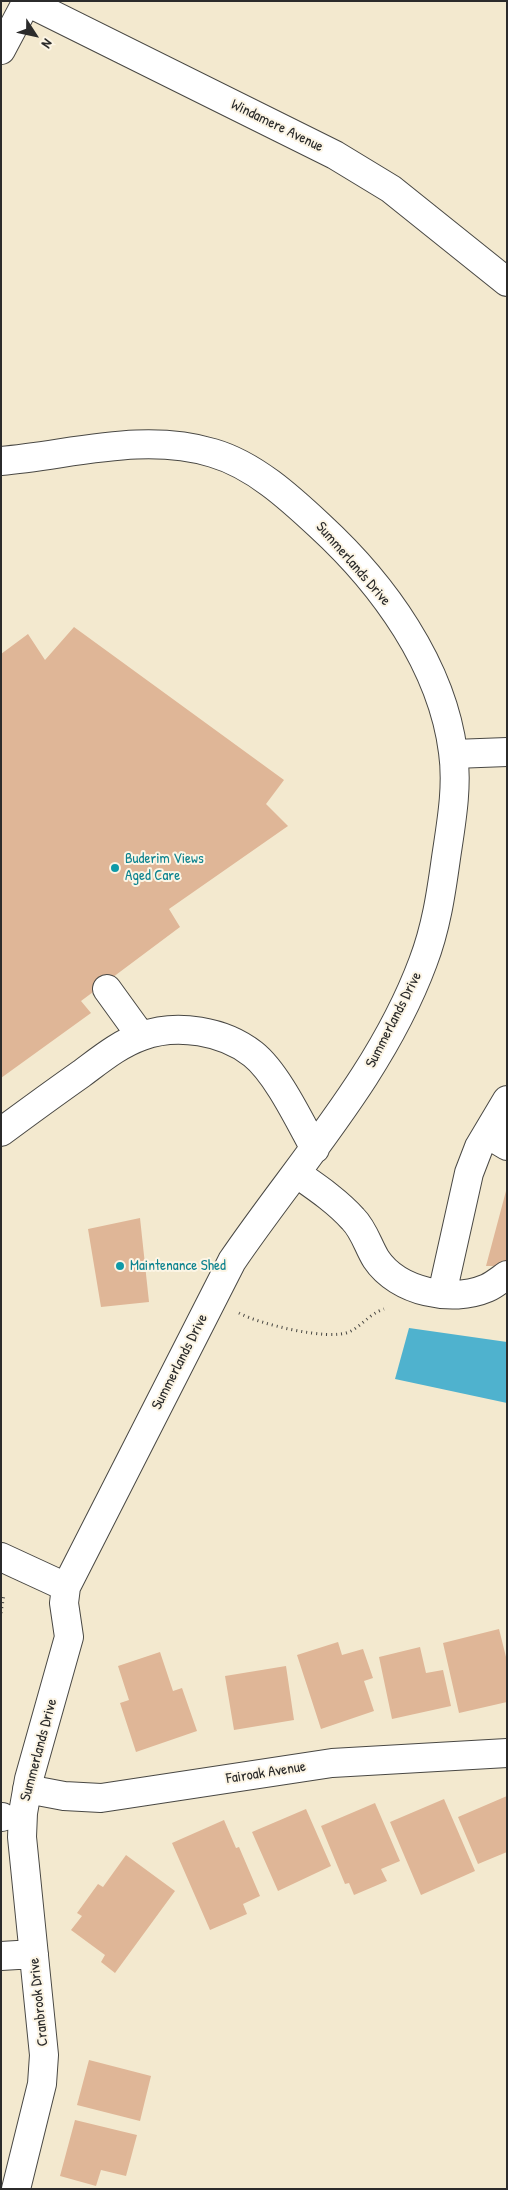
<!DOCTYPE html>
<style>
body{margin:0}
#map{position:relative;width:508px;height:2190px;overflow:hidden;background:#f3e9cf;font-family:"Patrick Hand",sans-serif}
canvas{display:block}
.frame{position:absolute;inset:0;border:2px solid #2b2b2b;pointer-events:none}
.north{position:absolute;left:10px;top:10px;width:50px;height:50px;-webkit-text-stroke:4px #fcf5e5;paint-order:stroke;rotate:125deg;font-size:14px;font-weight:700;line-height:20px;text-align:center;color:#2b2b2b}
.north::after{content:'';display:block;margin:auto;width:18px;height:22px;background:#2b2b2b;clip-path:polygon(50% 0,100% 100%,50% 72%,0 100%)}
</style>
<div id="map">
<canvas width="508" height="2190"></canvas>
<div class="frame"></div>
<div class="north">N</div>
</div>
<script>
const ctx = document.querySelector('canvas').getContext('2d');
ctx.lineJoin = 'round';
function paint(path, color) { ctx.fillStyle = color; ctx.fill(path, 'evenodd'); }
function trace(path, color, width, dash) { ctx.strokeStyle = color; ctx.lineWidth = width; ctx.lineCap = dash ? 'butt' : 'round'; ctx.setLineDash(dash || []); ctx.stroke(path); }
function drawText(font, color, halo, rows, align = 'center') {
  ctx.font = font + ' "Patrick Hand",sans-serif'; ctx.lineWidth = 4; ctx.setLineDash([]); ctx.textBaseline = 'middle'; ctx.strokeStyle = halo; ctx.fillStyle = color; for (const [text, x, y, turn = 0] of rows) {
    ctx.save(); ctx.translate(x, y); ctx.rotate((+turn || 0) * Math.PI / 180); ctx.textAlign = isNaN(turn) ? turn : align; if (halo) ctx.strokeText(text, 0, 0); ctx.fillText(text, 0, 0); ctx.restore();
  }
}
paint(new Path2D(`
 M409,1328L507,1342V1403L395,1379Z`), '#4fb2ce');
paint(new Path2D(`
 M74,627L284,780L266,804L288,826L169,909L180,927L81,1001L91,1013L1,1078V654L28,634L45,660Z
 M506,1191L507,1266H486Z
 M140,1218L149,1302L101,1307L88,1229Z
 M499,1629L507,1661V1702L459,1713L443,1643Z
 M338,1642L342,1655L363,1649L373,1678L364,1681L374,1711L321,1729L297,1655Z
 M420,1647L426,1673L443,1670L451,1706L392,1719L379,1657Z
 M160,1652L173,1691L182,1688L197,1731L136,1752L120,1703L129,1700L118,1666Z
 M286,1666L294,1720L234,1730L225,1676Z
 M507,1796V1852L478,1864L458,1817Z
 M444,1799L475,1871L421,1895L390,1822Z
 M375,1803L400,1861L381,1869L387,1881L354,1895L349,1883L345,1884L321,1826Z
 M306,1809L331,1866L278,1891L252,1832Z
 M224,1820L236,1848L239,1847L260,1896L243,1904L247,1914L210,1930L172,1843Z
 M126,1855L175,1891L115,1973L101,1962L105,1955L71,1930L82,1916L77,1913L98,1884L103,1887Z
 M89,2060L151,2076L140,2121L77,2105Z
 M75,2120L137,2135L126,2176L101,2170L96,2186L60,2176Z`), '#dfb697');
const minor = new Path2D(`
 M27,2L335,155L391,189L507,282
 M1,50L27,1
 M1,461C71,455 143,432 213,453C254,465 289,497 320,526C383,584 442,665 453,752C458,787 451,824 446,858C441,894 436,928 423,962C381,1075 298,1164 232,1261L66,1587L64,1603L69,1637L29,1779L23,1813L22,1837L44,2055L42,2084L16,2189
 M454,754L507,752
 M107,989L141,1036
 M1,1132C28,1112 54,1093 81,1074C100,1060 119,1044 142,1036C177,1023 224,1031 253,1054C277,1073 300,1122 315,1149
 M487,1134L507,1146
 M296,1173C316,1187 337,1201 353,1219C364,1230 368,1246 376,1259C398,1292 452,1303 487,1288C494,1285 501,1279 507,1275
 M442,1294L469,1173L479,1147L507,1100
 M1,1557L66,1587
 M27,1789L64,1796L101,1798L332,1763L507,1753
 M1,1817H2
 M1,1956L34,1954`);
trace(minor, '#494844', 30);
trace(new Path2D(`
 M239,1313C259,1324 328,1341 349,1332C362,1326 369,1314 384,1309
 M1,1613L4,1594`), '#494844', 3, [1, 4]);
trace(minor, '#fff', 28);
for (const [x, y, r, color] of [
 [115,868,5,"#0f9aa8"],
 [120,1266,5,"#0f9aa8"]
]) { const dot = new Path2D(); dot.arc(x, y, r, 0, 2 * Math.PI); ctx.fillStyle = color; ctx.fill(dot); trace(dot, '#fcf5e5', 2); }
drawText('15px', '#2b2b2b', '#fcf5e5', [
 ["Windamere Avenue",277,126,26],
 ["Summerlands Drive",353,564,49],
 ["Summerlands Drive",394,1020,-63],
 ["Summerlands Drive",180,1362,-63],
 ["Summerlands Drive",39,1750,-75],
 ["Fairoak Avenue",266,1773,-9],
 ["Cranbrook Drive",39,2002,-96]
]);
drawText('15px', '#0d838f', '#fcf5e5', [
 ["Buderim Views",125,859],
 ["Aged Care",125,876],
 ["Maintenance Shed",130,1266]
], 'left');
</script>
